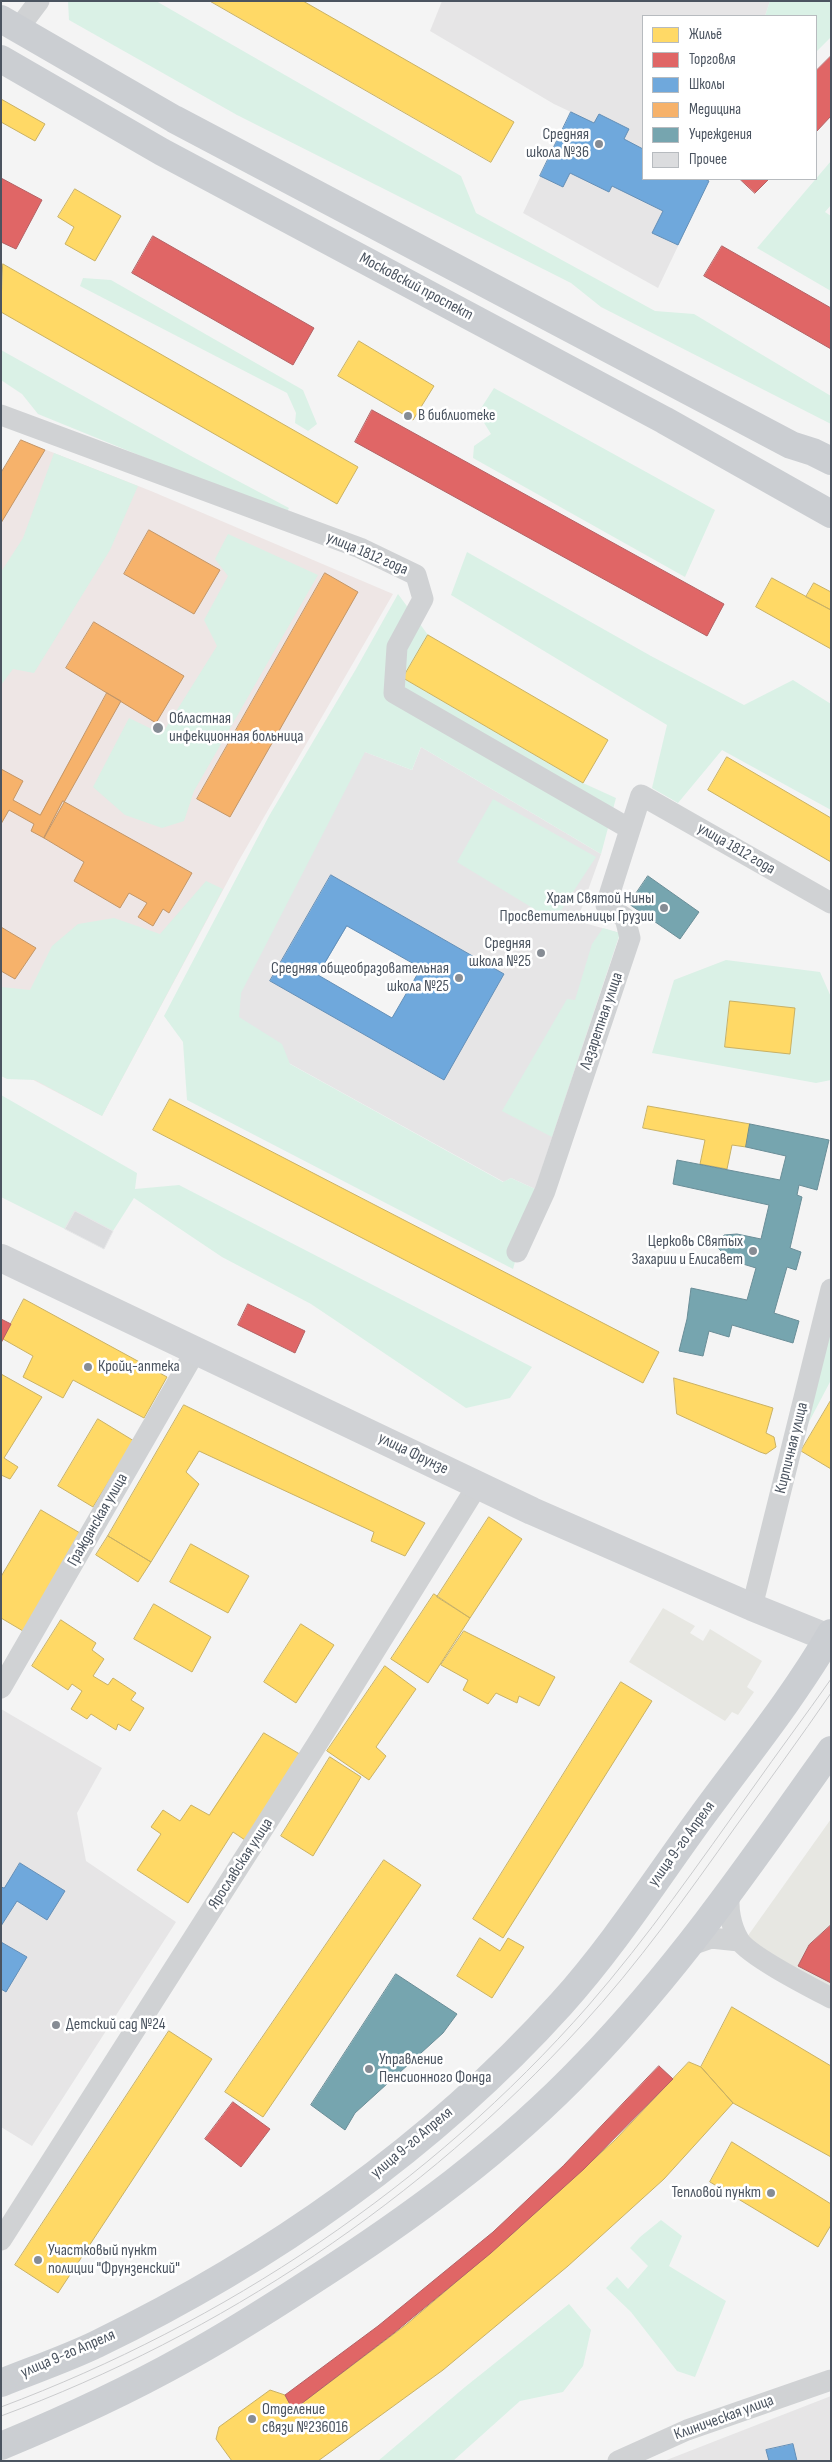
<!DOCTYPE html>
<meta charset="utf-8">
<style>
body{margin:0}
#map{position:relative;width:832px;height:2462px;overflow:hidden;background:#f4f4f4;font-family:"Sofia Sans Condensed",sans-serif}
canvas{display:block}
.frame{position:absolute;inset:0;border:2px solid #4b5460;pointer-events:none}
.legend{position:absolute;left:642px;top:15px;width:175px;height:165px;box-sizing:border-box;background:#fff;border:1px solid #b7bbbf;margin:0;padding:6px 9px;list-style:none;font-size:15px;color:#4b5460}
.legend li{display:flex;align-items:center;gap:10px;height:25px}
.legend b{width:25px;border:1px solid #b7bbbf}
</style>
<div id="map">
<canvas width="832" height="2462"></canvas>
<div class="frame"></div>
<ul class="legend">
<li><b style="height:14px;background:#ffd966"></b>Жильё</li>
<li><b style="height:14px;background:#e06666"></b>Торговля</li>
<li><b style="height:14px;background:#6fa8dc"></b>Школы</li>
<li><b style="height:14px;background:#f6b26b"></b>Медицина</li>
<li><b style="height:14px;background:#76a5af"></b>Учреждения</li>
<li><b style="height:14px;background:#dbdcde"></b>Прочее</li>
</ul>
</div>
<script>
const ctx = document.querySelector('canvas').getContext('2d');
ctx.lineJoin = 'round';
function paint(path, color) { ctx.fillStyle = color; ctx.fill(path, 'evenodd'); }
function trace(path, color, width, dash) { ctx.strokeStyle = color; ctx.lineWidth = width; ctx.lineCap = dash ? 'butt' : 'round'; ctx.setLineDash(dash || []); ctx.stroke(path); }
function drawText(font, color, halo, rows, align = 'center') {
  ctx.font = font + ' "Sofia Sans Condensed",sans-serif'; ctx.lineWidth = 5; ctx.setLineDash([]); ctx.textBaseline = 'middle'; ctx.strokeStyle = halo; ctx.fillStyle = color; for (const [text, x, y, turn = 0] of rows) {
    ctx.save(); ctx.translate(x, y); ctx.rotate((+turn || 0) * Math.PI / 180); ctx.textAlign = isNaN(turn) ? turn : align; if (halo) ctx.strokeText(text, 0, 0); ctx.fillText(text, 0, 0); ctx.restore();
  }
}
paint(new Path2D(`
 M663,1608L695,1626L690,1633L703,1641L710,1629L762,1661L747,1687L754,1692L738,1715L732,1712L725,1721L629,1662Z
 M831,1819V1990L782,1962L747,1937Z`), '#e7e7e2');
paint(new Path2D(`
 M442,1H770L765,16H643V179H709V181L658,288L523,213L571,112L554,104L430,31Z
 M347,745L412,770L421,747L601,854L577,921L620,933L535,1189L511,1178L504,1182L209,1019ZM331,875L504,974L443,1080L270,981Z
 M1,1709L102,1768L77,1813L86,1861L176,1922L32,2146L1,2127Z
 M831,2396V2461H664Z`), '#e6e5e6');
paint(new Path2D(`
 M21,440L151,491L393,594L238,862L102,1116L1,1063V473Z`), '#eee6e5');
paint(new Path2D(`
 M156,1L461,176L476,213L655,311L694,314L831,396V424L601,307L571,283L237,115L69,20L68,1Z
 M770,1H831V37L816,52V16H765Z
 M831,161V205L825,212L831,216V291L757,248Z
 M83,278L111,280L303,390L317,424L308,431L295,423L296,413L287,393L80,286Z
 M1,350L191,456L289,508L287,512L266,507L38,414L22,394L1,380Z
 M494,388L715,510L685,577L473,458L474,446L491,434L478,413Z
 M54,453L138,486L110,550L34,673L13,669L1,685V572L23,538Z
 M228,534L318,575L194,791L184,821L162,828L125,815L93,787L129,718L162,734L217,646L204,620L228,576L215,559Z
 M467,552L651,656L744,705L793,680L831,704V810L722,750L678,803L652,788L667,725L451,595Z
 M398,594L428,635L403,678L583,783L616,798L601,854L421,747L412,770L365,752L241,993L239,1017L282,1044L290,1064L503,1182L511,1178L535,1189L513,1269L187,1100L183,1042L164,1016L269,816L356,669Z
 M493,799L596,857L554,921L457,862Z
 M206,881L223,889L102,1116L35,1080L7,1079L1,1076V987L30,990L52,946L78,924L114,918L160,934Z
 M603,928L620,933L552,1137L502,1111L567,999L575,1000L592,944Z
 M726,960L820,972L831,997V1080L816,1083L652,1053L674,980Z
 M1,1095L137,1173L135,1189L179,1185L532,1367L510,1398L466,1408L311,1304L222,1257L134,1198L113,1231L75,1211L65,1229L1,1197Z
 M831,1316V1380L800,1439Z
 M661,2220L682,2236L669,2266L726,2301L695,2377L677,2371L631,2312L606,2288L617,2277L628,2289L648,2266L630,2248L640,2237Z
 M569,2304L591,2330L583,2366L563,2392L520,2401L453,2461H378L465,2387Z`), '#daf1e6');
const homes = new Path2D(`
 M210,1H303L514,122L491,162Z
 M1,99L45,124L35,141L1,122Z
 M75,189L121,216L95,261L65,244L74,227L58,217Z
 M3,264L358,467L337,504L1,312Z
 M359,341L434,386L413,420L338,376Z
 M772,578L831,610V649L756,607Z
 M814,583L831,592V610L806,597Z
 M428,635L608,740L583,783L403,678Z
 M727,757L831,818V862L708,790Z
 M730,1001L795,1008L790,1054L725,1047Z
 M170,1099L659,1352L643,1383L153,1130Z
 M648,1106L750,1124L746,1147L732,1145L727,1169L700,1164L705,1140L643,1128Z
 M24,1299L167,1377L144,1418L73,1380L63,1398L23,1377L33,1356L3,1339Z
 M1,1374L42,1397L4,1458L18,1467L10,1479L1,1475Z
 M674,1378L773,1408L766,1433L774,1437L776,1447L766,1454L760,1452L677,1414Z
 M831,1400V1469L801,1451Z
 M184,1405L425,1523L405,1556L371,1541L374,1532L199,1451L186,1472L199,1484L151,1562L108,1536Z
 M98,1419L134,1441L93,1507L58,1486Z
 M41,1510L80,1533L23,1631L1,1618V1577Z
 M489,1517L522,1539L470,1618L437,1597Z
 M108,1536L151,1562L138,1582L96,1555Z
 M191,1544L249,1576L228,1613L170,1582Z
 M434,1594L470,1618L428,1683L391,1659Z
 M154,1604L211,1637L192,1672L134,1639Z
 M61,1620L96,1643L92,1650L104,1659L93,1676L108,1685L113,1678L136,1693L131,1700L144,1708L130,1731L118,1724L116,1730L91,1714L87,1719L71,1709L82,1691L72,1684L68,1690L32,1666Z
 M301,1624L334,1645L296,1703L264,1682Z
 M464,1631L555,1677L539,1706L519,1696L517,1703L496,1693L488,1704L463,1690L468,1680L441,1665Z
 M385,1666L416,1689L376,1747L386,1756L369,1780L327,1751Z
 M621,1682L652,1701L503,1938L473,1919Z
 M264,1733L303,1756L248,1842L233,1832L188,1903L137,1870L161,1834L151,1827L163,1810L180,1821L191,1805L209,1815Z
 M330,1757L361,1777L313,1856L281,1836Z
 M384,1860L421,1885L263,2117L225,2092Z
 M480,1938L500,1951L508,1938L524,1947L492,1998L457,1976Z
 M732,2007L831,2066V2157L733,2103L701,2067Z
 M169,2031L212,2059L58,2293L15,2265Z
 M689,2062L701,2067L733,2103L664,2179L568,2266L443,2370L318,2461H232L216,2439L219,2427L270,2390L285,2395L293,2410L407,2324L510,2236L615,2140Z
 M732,2142L831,2204V2225L818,2247L710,2182Z`);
paint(homes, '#ffd966');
trace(homes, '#c9b164', 1);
const shops = new Path2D(`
 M831,56V116L816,132V71Z
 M1,178L42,200L16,249L1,242Z
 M740,179H769L755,193Z
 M153,236L314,328L293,365L132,273Z
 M722,246L831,308V349L704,276Z
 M372,410L724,604L707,636L355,442Z
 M248,1304L305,1331L295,1353L238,1325Z
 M1,1319L11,1324L1,1343Z
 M831,1925V1983L798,1966L809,1945Z
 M659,2066L673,2079L584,2169L491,2253L394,2333L293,2410L285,2395L378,2326L493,2232L563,2166Z
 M233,2102L270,2129L241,2167L205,2139Z`);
paint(shops, '#e06666');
trace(shops, '#b36164', 1);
const schools = new Path2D(`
 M571,112L594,123L599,114L629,129L624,139L643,149V179H705L709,181L678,245L652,233L663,211L612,186L609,192L570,173L563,187L540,176Z
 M331,875L504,974L444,1080L270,981ZM347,926L421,968L392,1018L318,975Z
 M20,1863L65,1891L47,1920L17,1901L1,1926V1887L4,1888Z
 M1,1942L27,1957L6,1992L1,1989Z
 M793,2444L797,2461H769L766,2450Z`);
paint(schools, '#6fa8dc');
trace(schools, '#648fb7', 1);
const health = new Path2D(`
 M21,440L45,450L1,523V473Z
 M149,530L220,570L194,614L124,574Z
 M325,573L358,592L230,817L197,799Z
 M94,622L184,676L156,723L66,668Z
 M107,693L121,701L44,838L31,831L34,824L9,810L1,824V769L23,781L13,800L40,815Z
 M63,801L192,873L169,913L163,909L153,926L138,917L147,903L129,893L120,908L74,881L84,862L44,838Z
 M1,927L36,948L15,979L1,971Z`);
paint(health, '#f6b26b');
trace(health, '#c39668', 1);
const public = new Path2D(`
 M648,876L699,912L680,939L629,904Z
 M750,1124L829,1140L817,1190L799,1185L797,1195L802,1197L790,1248L801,1252L796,1270L787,1267L774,1313L799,1321L793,1343L732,1325L729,1337L709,1331L703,1356L679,1351L687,1319L691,1288L747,1300L756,1268L730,1260L718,1248L724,1235L737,1234L761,1239L769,1205L673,1184L677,1160L780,1180L786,1156L746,1147Z
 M396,1974L457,2014L443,2033L355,2113L345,2130L311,2105Z`);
paint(public, '#76a5af');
trace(public, '#698d97', 1);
const building = new Path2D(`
 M75,1211L113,1231L104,1249L65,1229Z`);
paint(building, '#dbdcde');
trace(building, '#e5e6e7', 1);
trace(new Path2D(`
 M18,29L39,1
 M1,415L360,548L416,575L423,599L397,647L394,693L630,829
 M517,1252L545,1191L630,938L625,918L606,905L641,795L831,903
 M752,1607L831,1289
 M1,1688L195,1352
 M730,1892C727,1907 731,1927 739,1940C749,1956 812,1988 831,1998
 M691,1945L711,1938L739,1941
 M1,2240L317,1744L477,1486
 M618,2461L687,2430L831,2380`), '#d0d2d4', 21);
trace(new Path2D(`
 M1,1258L532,1511L752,1607L831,1639`), '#d0d2d5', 28);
trace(new Path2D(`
 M1,19L174,119L791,445L813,452L831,461
 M1,59L162,152L664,420L831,514
 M1,2383C33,2370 66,2359 97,2344C270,2260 432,2147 561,2004C614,1945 656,1879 702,1816C746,1756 794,1697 831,1633
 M1,2446C64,2420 127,2391 186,2358C228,2335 269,2309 309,2283C409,2219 504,2150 586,2064C679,1968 754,1859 831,1750`), '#cbced2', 28);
trace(new Path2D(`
 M1,2407C225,2323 430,2186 588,2006C648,1937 699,1863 752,1789C778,1752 805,1716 831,1679
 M1,2416C222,2334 422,2200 581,2026C638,1964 687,1895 736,1826C768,1782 800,1738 831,1693`), '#cacbcd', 1);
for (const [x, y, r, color] of [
 [599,144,5,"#868c94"],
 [408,416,5,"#868c94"],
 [158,728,6,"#868c94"],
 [664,908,5,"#868c94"],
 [541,953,5,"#868c94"],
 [459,978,5,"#868c94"],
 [753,1251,5,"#868c94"],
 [88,1367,5,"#868c94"],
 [56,2025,5,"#868c94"],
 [369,2069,5,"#868c94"],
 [771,2193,5,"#868c94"],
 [38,2260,5,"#868c94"],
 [252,2419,5,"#868c94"]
]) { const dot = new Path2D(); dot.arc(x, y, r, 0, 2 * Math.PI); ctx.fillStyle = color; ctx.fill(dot); trace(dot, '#fff', 2); }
drawText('16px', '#4b5460', '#fff', [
 ["Средняя",589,135,"right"],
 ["школа №36",589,153,"right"],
 ["В библиотеке",418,416],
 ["Областная",169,719],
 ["инфекционная больница",169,737],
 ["Храм Святой Нины",654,899,"right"],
 ["Просветительницы Грузии",654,917,"right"],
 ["Средняя",531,944,"right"],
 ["школа №25",531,962,"right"],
 ["Средняя общеобразовательная",449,969,"right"],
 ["школа №25",449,987,"right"],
 ["Церковь Святых",743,1242,"right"],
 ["Захарии и Елисавет",743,1260,"right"],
 ["Кройц-аптека",98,1367],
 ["Детский сад №24",66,2025],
 ["Управление",379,2060],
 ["Пенсионного Фонда",379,2078],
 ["Тепловой пункт",761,2193,"right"],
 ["Участковый пункт",48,2251],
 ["полиции \"Фрунзенский\"",48,2269],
 ["Отделение",262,2410],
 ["связи №236016",262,2428]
], 'left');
drawText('16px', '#4b5460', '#fff', [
 ["Московский проспект",416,287,28],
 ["улица 1812 года",367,554,23],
 ["улица 1812 года",736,849,30],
 ["Лазаретная улица",602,1021,-71],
 ["Кирпичная улица",792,1448,-76],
 ["улица Фрунзе",413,1454,26],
 ["Гражданская улица",98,1520,-60],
 ["улица 9-го Апреля",682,1844,-54],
 ["Ярославская улица",241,1864,-57],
 ["улица 9-го Апреля",412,2143,-40],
 ["улица 9-го Апреля",68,2354,-23],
 ["Клиническая улица",724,2418,-20]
]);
</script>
